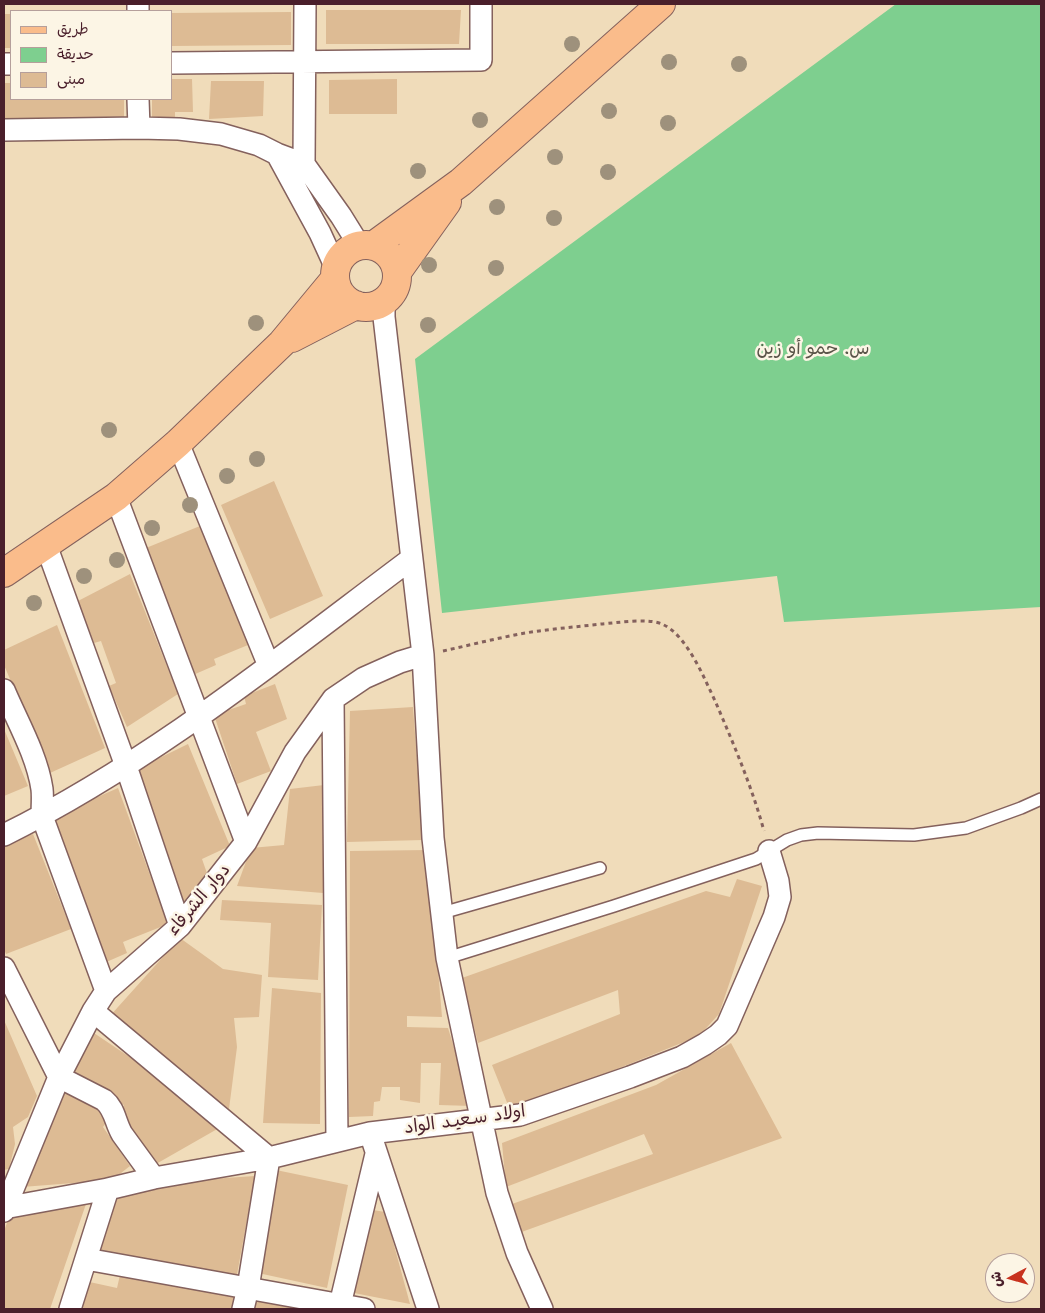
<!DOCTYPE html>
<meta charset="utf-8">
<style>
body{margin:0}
#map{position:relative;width:1045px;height:1313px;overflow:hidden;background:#f0dcba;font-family:"Shantell Sans","Playpen Sans Arabic",sans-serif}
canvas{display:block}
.frame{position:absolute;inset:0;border:5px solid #4a1f2b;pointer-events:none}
.legend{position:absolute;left:10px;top:10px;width:162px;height:90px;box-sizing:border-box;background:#fcf5e5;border:1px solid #b59f9b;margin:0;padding:6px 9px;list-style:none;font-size:15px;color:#4a1f2b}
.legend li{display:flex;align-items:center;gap:10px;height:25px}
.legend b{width:25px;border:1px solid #b59f9b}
.north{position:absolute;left:985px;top:1253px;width:50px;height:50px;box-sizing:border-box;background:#fcf5e5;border:1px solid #b59f9b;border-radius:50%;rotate:264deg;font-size:14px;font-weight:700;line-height:20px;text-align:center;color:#4a1f2b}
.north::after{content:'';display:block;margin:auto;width:18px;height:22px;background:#c8321e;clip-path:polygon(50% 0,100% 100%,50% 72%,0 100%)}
</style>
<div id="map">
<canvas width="1045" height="1313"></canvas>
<div class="frame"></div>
<ul class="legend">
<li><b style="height:6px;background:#fabc8b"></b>طريق</li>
<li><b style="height:14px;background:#7ecf8f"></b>حديقة</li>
<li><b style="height:14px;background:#ddbb94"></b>مبنى</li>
</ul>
<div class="north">ش</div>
</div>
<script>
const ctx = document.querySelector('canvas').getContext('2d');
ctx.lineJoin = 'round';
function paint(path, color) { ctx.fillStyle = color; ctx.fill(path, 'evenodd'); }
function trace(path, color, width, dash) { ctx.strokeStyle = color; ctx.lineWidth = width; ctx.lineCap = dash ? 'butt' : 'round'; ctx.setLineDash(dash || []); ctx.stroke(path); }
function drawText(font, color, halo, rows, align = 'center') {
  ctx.font = font + ' "Shantell Sans","Playpen Sans Arabic",sans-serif'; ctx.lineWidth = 5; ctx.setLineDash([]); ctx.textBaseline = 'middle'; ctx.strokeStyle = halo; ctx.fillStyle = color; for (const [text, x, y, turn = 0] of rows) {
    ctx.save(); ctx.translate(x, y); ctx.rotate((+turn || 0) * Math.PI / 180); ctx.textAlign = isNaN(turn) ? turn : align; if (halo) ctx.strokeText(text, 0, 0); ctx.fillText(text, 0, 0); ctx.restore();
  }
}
paint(new Path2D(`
 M896,4H1041V607L784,622L777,576L442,613L415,359Z`), '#7ecf8f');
paint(new Path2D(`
 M326,10H461L459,44H326Z
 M291,12V45L171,46V13Z
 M4,14H11V48H4Z
 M171,79H192L193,112H175V120H152V99H171Z
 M397,79V114H329V80Z
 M211,81H264L263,116L209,119Z
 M4,83H11V99H124V121L4,122Z
 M274,481L323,596L270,619L221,505Z
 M200,526L248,645L214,659L216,665L193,675L146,548Z
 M130,574L178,694L127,727L109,686L116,683L101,641L94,643L78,601Z
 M57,625L105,748L50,773L4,665V650Z
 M275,684L287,719L256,732L271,771L237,784L214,715L246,704L244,696Z
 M413,707L423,840L347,842L350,711Z
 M4,729L28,786L4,796Z
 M188,744L230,846L202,859L209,879L184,904L133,771Z
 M324,785L323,893L237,886L251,848L284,845L290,789Z
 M118,788L168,924L123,942L127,953L104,963L50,818Z
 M33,834L71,929L6,954L4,949V845Z
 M428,850L442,1017L407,1016V1027L448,1028L472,1106L439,1105L441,1063H421L420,1103L400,1100V1087H382L380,1101L374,1102L373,1116L349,1117L350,851Z
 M737,879L762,886L719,1014L699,1036L597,1077L510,1110L492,1065L620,1014L618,990L478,1043L462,978L706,891L730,897Z
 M222,900L322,905L318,980L268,977L271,923L220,920Z
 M180,938L223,969L262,975L259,1017L234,1018L237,1047L229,1109L109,1017Z
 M272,988L321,993L320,1124L263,1123Z
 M4,1020L37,1096L28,1117L13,1127L15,1144L9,1169L4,1170Z
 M91,1031L134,1060L219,1128L156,1164L121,1115L124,1105L64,1074Z
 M731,1043L782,1138L516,1234L512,1204L653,1154L644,1134L506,1187L502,1143L656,1085Z
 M65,1083L113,1113L103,1127L130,1166L112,1180L22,1187Z
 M276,1170L348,1185L327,1288L258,1273Z
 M255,1176L236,1280L99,1254L114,1194L166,1182Z
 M87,1201L50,1309H4V1231L10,1215Z
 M367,1209L385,1212L410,1304L354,1293Z
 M120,1275L235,1297L232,1309H75L85,1281L117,1288Z
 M251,1299L298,1308V1309H249Z`), '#ddbb94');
const service = new Path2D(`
 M442,913L600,868
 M447,958L614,906L756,859L787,840L801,835L818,833L914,835L966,828L1021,808L1041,799`);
const minor = new Path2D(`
 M138,4V11
 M171,63L481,60V4
 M4,64H11
 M138,99L139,128
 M4,130L139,128L179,129L221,134L259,145L277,154L304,164L341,216L359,245
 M277,154L320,233L336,268
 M304,164L305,4
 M384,301V317L423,655L433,838L447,958L497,1193L517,1253L542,1309
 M178,443L269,666
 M116,497L246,842
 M46,545L126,766L180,926
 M4,690C17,721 37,755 42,789C43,797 42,807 42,816L106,991
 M333,699L337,1141
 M4,835C151,762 280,657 411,559
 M4,968L59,1077L104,1100C115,1109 115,1122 122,1134L154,1178
 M93,1011L269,1158L248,1288L243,1309
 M370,1133L428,1309
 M4,1208L108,1189L154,1178L269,1158L370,1133L520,1115L630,1077L682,1057L705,1044L718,1035L727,1026L774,917L780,897L778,881L769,851
 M4,1211L59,1077L93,1011L106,991L180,926L246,842L295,752L333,699L364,678L400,662L423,655
 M86,1259L364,1309
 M70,1309L108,1189
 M339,1309L376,1154`);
const primary = new Path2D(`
 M335 276a31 31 0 1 1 62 0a31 31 0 1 1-62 0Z
 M373,246L461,182L661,4
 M397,272L447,202
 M292,338L356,305
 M4,573L116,497L178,443L282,343L335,279`);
trace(service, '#84615d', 14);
trace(minor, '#84615d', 24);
trace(primary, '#84615d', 30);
trace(new Path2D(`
 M443,651C470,645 498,638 525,633C550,629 575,627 601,624C617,623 650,617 664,625C688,637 705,680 716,703C734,745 752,787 764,831`), '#84615d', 3, [4, 4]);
trace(service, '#fff', 11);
trace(minor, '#fff', 21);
trace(primary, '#fabc8b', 28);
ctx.fillStyle = '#9e917c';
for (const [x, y] of [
 [572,44],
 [669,62],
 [739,64],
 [609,111],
 [480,120],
 [668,123],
 [555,157],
 [418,171],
 [608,172],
 [497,207],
 [554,218],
 [429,265],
 [496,268],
 [256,323],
 [428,325],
 [109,430],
 [257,459],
 [227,476],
 [190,505],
 [152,528],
 [117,560],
 [84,576],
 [34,603]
]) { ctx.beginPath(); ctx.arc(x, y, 8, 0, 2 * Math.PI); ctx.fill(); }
drawText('18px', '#5a5449', '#fcf5e5', [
 ["س. حمو أو زين",813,349]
]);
drawText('18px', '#4a1f2b', '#fcf5e5', [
 ["دوار الشرفاء",199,900,-50],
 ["اولاد سـعيـد الواد",465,1120,-8]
]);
</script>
